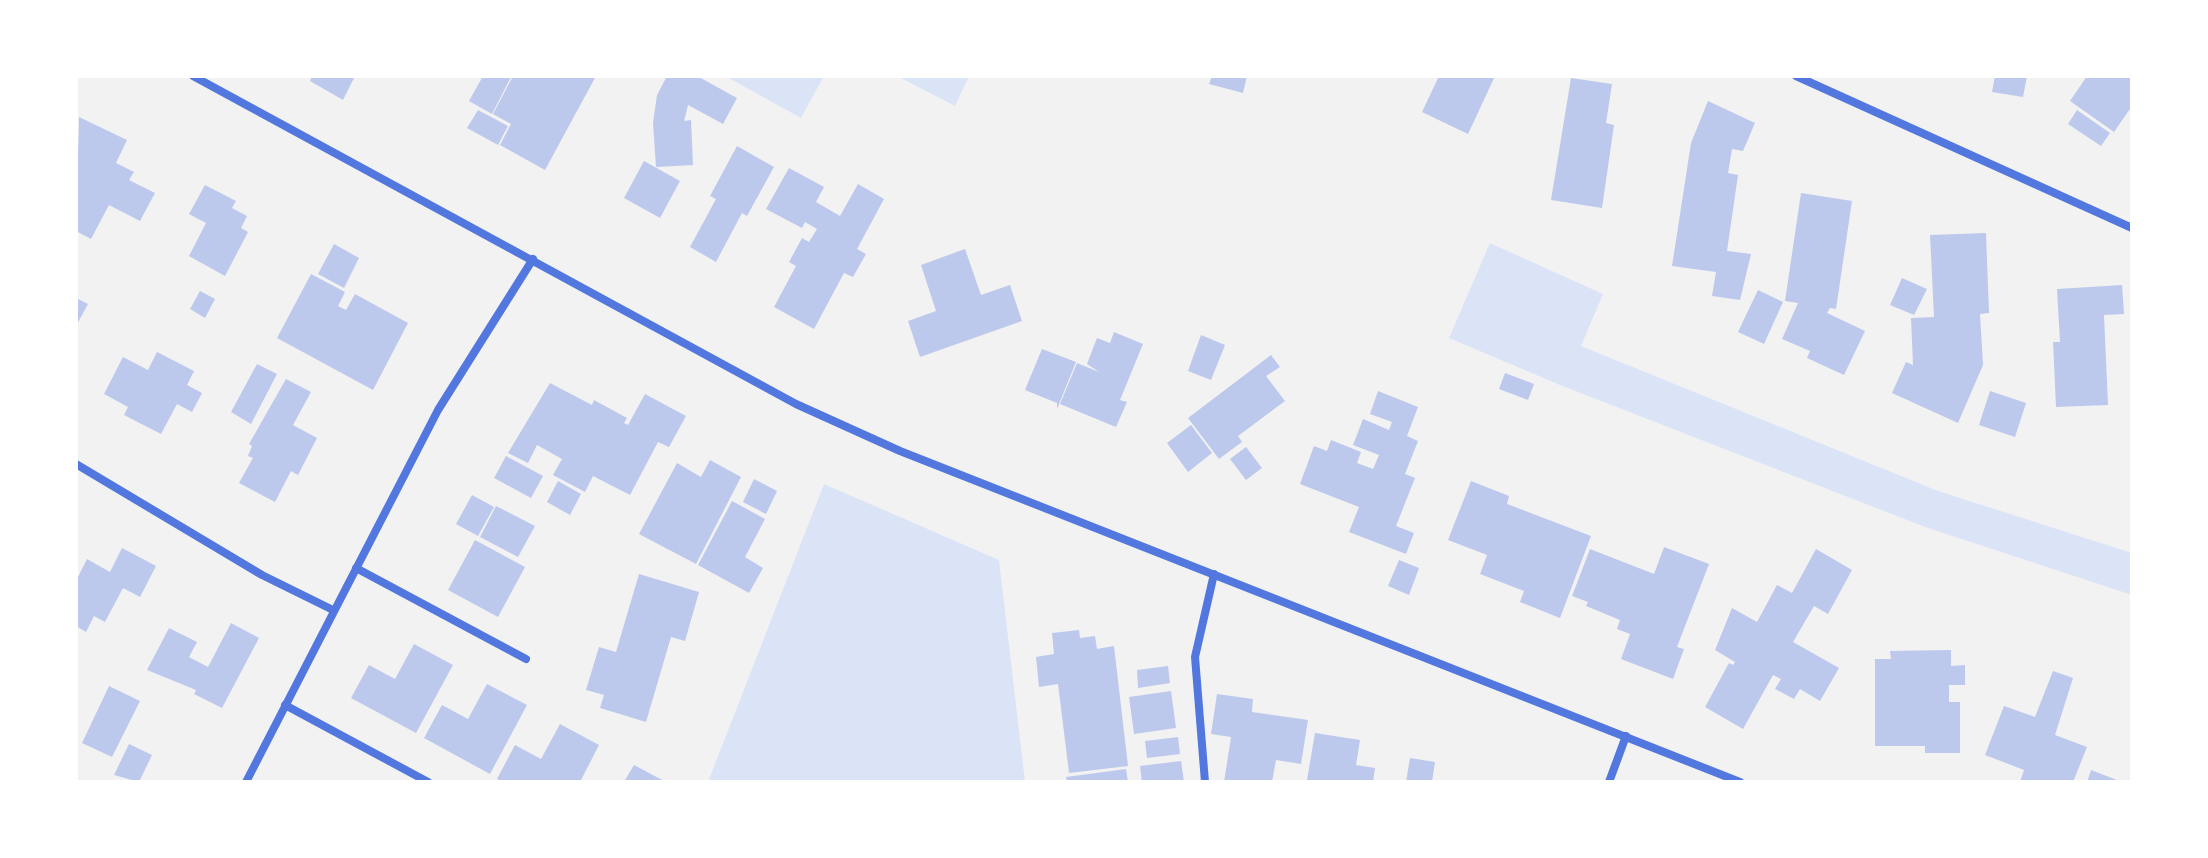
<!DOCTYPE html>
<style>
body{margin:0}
#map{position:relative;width:2208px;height:858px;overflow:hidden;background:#f2f2f2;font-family:"Exo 2",sans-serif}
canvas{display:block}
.frame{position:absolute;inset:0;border:78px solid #fff;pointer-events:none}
</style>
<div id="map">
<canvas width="2208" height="858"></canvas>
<div class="frame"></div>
</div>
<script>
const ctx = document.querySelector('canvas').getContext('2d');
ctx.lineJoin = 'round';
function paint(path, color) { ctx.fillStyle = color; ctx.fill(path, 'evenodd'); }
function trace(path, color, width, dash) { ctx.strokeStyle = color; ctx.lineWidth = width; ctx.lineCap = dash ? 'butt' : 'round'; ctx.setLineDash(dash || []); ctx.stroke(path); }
paint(new Path2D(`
 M725,76H824L801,118Z
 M897,76H969L955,106Z
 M1490,243L1603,294L1581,346L1938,491L2132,553V595L1925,527L1560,385L1449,338Z
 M824,484L999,560L1025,782H708Z`), '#dbe4f7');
paint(new Path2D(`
 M312,76H355L343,100L310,81Z
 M483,76L511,77L492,114L469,101Z
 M513,76H596L545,170L500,145L511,124L493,114Z
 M667,76H697L737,98L723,124L688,105L684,121L691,120L693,165L656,167L653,123L657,95Z
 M1212,76H1247L1243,93L1209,84Z
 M1439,76H1495L1468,134L1422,112Z
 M1995,76H2027L2023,97L1992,92Z
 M2087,76H2132V106L2114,132L2070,101Z
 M1571,78L1612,84L1606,123L1614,125L1602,208L1551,200Z
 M1708,101L1755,123L1743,151L1732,149L1728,173L1738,175L1727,251L1751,254L1740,300L1712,296L1716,272L1672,266L1691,143Z
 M478,110L508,126L498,145L467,128Z
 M2077,110L2110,133L2101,146L2068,124Z
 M79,117L127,140L116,163L134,172L129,180L155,193L140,221L109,205L91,239L76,231Z
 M737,146L774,167L747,216L742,213L716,262L690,247L716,199L710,196Z
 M644,161L680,181L660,218L624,198Z
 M789,168L824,187L816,202L840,216L858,184L884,199L857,249L866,254L853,277L844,273L814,329L774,307L796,266L789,262L802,238L809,242L817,229L805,222L802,228L766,209Z
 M205,185L236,201L232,208L247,216L241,228L248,232L225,276L189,256L206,223L189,214Z
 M1801,193L1852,201L1836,309L1830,308L1827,313L1865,331L1844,375L1807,358L1810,351L1782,339L1798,303L1785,301Z
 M1986,233L1989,313L1980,314L1983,365L1958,423L1892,393L1906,362L1913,365L1911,318L1934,317L1930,235Z
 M334,244L359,258L344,288L318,274Z
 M965,249L981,295L1010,285L1022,321L920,357L908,321L936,311L921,265Z
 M311,274L345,292L338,306L346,310L355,294L408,323L373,390L277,338Z
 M1902,278L1927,289L1914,315L1890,305Z
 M2122,285L2124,314L2104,315L2108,405L2056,407L2053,342H2060L2057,289Z
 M1758,290L1783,302L1764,344L1738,332Z
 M200,291L215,299L205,318L190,309Z
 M76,298L88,304L76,326Z
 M1114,332L1143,344L1120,400L1127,402L1116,427L1060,404L1077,363L1099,372L1087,364L1097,338L1110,343Z
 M1201,335L1225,345L1211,380L1188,371Z
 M1042,349L1076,362L1057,409V403L1025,390Z
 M157,352L194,371L187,385L202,393L192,412L177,404L161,434L124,415L128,407L104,394L123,357L148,370Z
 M1271,355L1280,367L1266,376L1285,401L1238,436L1242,442L1219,459L1188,418Z
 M257,364L277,374L251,424L231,412Z
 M1505,373L1534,384L1528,400L1499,389Z
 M286,379L311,392L293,425L317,438L298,475L291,471L275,502L239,483L253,458L248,456L252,446L249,444Z
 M550,383L592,405L594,400L627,418L624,423L628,425L645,394L686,416L669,447L658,442L630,495L593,476L585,492L553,475L562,459L537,445L528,463L508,453Z
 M1378,391L1418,407L1407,436L1418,441L1405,474L1415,478L1396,526L1414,533L1406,554L1349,532L1359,507L1300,484L1314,446L1327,451L1331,440L1361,452L1357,463L1373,469L1379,455L1353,445L1363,419L1389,430L1392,422L1370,414Z
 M1990,391L2026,403L2015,437L1979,425Z
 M1191,425L1212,453L1188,472L1167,443Z
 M1246,447L1262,468L1246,480L1230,459Z
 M506,456L543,476L531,498L494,478Z
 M710,460L741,477L696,564L639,534L677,463L701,477Z
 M754,479L777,491L766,514L743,502Z
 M558,481L581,494L570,515L547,502Z
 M1471,481L1509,496L1507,504L1591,536L1560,618L1520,602L1524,591L1480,574L1487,555L1448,540Z
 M472,495L494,507L478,536L456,524Z
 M732,501L765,519L745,557L763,568L749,593L698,565Z
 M496,506L535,526L518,557L480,537Z
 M475,540L525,567L498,617L448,590Z
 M1664,547L1709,564L1677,647L1684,649L1673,679L1621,659L1630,634L1617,629L1620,620L1586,606L1588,602L1572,596L1590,549L1654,574Z
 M122,548L156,566L140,597L123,588L105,622L94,616L86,632L76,626V581L87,559L110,572Z
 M1816,549L1852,570L1828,614L1814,606L1793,642L1839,668L1820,701L1800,689L1794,699L1775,689L1781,679L1773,675L1743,729L1705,707L1729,663L1733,665L1735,662L1715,650L1732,608L1757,622L1777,585L1792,593Z
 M1399,560L1419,568L1409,595L1388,586Z
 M639,574L699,592L685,641L671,637L646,722L600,708L604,695L586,690L599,647L616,652Z
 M231,623L259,638L222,708L194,694L196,690L147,670L169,628L197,642L189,657L208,667Z
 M1079,630L1080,638L1095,636L1097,649L1114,646L1128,766L1069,773L1058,684L1039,687L1036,657L1054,654L1052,633Z
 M414,644L453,665L416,733L351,698L369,665L395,679Z
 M1951,650V666L1965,665V685H1949V702H1960V753H1925V746H1875V659H1891L1890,651Z
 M1168,666L1170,683L1138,688L1137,670Z
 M2053,671L2073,678L2055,735L2087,747L2073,782H2020L2024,770L1985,755L2004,706L2035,717Z
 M487,684L527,705L490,774L424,738L442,705L468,719Z
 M109,686L140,701L112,757L82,743Z
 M1171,691L1176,728L1134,734L1129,697Z
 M1217,694L1253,699L1252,712L1308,720L1301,764L1276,760L1272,782H1224L1231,737L1211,734Z
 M560,724L599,745L580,782H504L497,779L515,745L541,759Z
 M1315,733L1360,740L1356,765L1375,768L1373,782L1307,780Z
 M1178,737L1180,754L1147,758L1145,741Z
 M129,744L152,755L139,782L114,775Z
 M1410,758L1435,762L1432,782H1406Z
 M1181,761L1184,782H1142L1140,766Z
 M634,765L666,782H624Z
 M1126,769L1128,782H1067L1066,777Z
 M2091,770L2122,782H2087Z`), '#bdc9ec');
trace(new Path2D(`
 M193,76L796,404L900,451L1740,782
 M1796,76L2132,228
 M76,464L262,575L333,610
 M356,568L526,659
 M285,705L428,782
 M246,782L438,410L533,259
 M1205,782L1195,657L1214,574
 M1609,782L1626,736`), '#5277de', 8);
</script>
